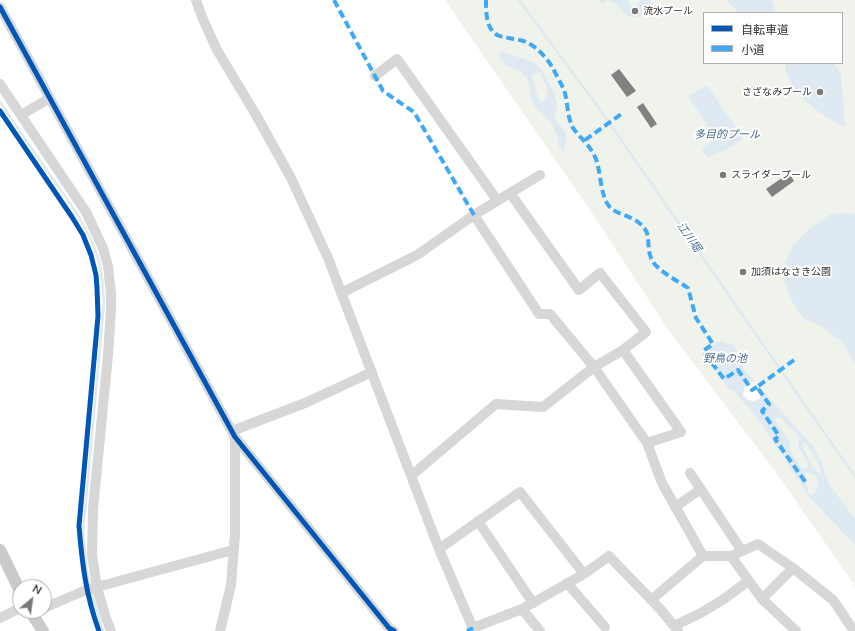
<!DOCTYPE html>
<meta charset="utf-8">
<style>
body{margin:0}
#map{position:relative;width:855px;height:631px;overflow:hidden;background:#fff;font-family:Mulish,"Noto Sans JP",sans-serif}
canvas{display:block}
.legend{position:absolute;left:703px;top:12px;width:140px;height:52px;box-sizing:border-box;background:#fff;border:1px solid #adadad;margin:0;padding:5px 7px;list-style:none;font-size:12px;color:#333}
.legend li{display:flex;align-items:center;gap:8px;height:20px}
.legend b{width:20px;border:1px solid #adadad}
.north{position:absolute;left:12px;top:579px;width:40px;height:40px;box-sizing:border-box;background:#fff;border:1px solid #adadad;border-radius:50%;rotate:29deg;font-size:11px;font-weight:700;line-height:16px;text-align:center;color:#333}
.north::after{content:'';display:block;margin:auto;width:14px;height:18px;background:#7a7a7a;clip-path:polygon(50% 0,100% 100%,50% 72%,0 100%)}
</style>
<div id="map">
<canvas width="855" height="631"></canvas>
<ul class="legend">
<li><b style="height:5px;background:#0057b8"></b>自転車道</li>
<li><b style="height:5px;background:#3fa9f5"></b>小道</li>
</ul>
<div class="north">N</div>
</div>
<script>
const ctx = document.querySelector('canvas').getContext('2d');
ctx.lineJoin = 'round';
function paint(path, color) { ctx.fillStyle = color; ctx.fill(path, 'evenodd'); }
function trace(path, color, width, dash) { ctx.strokeStyle = color; ctx.lineWidth = width; ctx.lineCap = dash ? 'butt' : 'round'; ctx.setLineDash(dash || []); ctx.stroke(path); }
function drawText(font, color, halo, rows, align = 'center') {
  ctx.font = font + ' Mulish,"Noto Sans JP",sans-serif'; ctx.lineWidth = 4; ctx.setLineDash([]); ctx.textBaseline = 'middle'; ctx.strokeStyle = halo; ctx.fillStyle = color; for (const [text, x, y, turn = 0] of rows) {
    ctx.save(); ctx.translate(x, y); ctx.rotate((+turn || 0) * Math.PI / 180); ctx.textAlign = isNaN(turn) ? turn : align; if (halo) ctx.strokeText(text, 0, 0); ctx.fillText(text, 0, 0); ctx.restore();
  }
}
paint(new Path2D(`
 M445,0H855V586L775,471L669,331L592,213ZM704,13H842V63H704Z`), '#eff3ec');
paint(new Path2D(`
 M599,0H628L631,6L635,7L638,5L640,0H651V6L644,15L638,17H631L625,14L616,4L607,0L603,3L601,2Z
 M727,0H772L776,13H739Z
 M502,51L534,63C542,67 557,95 557,104C557,109 555,114 554,119C567,133 569,133 563,152L559,147L558,139L552,124L534,105L531,98L528,80L521,71L508,67L500,59L499,53ZM535,73H540C545,83 553,94 542,102L539,100L532,77V74Z
 M785,63H834L841,74L845,125L842,126C820,115 785,90 785,63Z
 M707,85L743,138L721,153L720,151L708,158L702,150L703,147L714,140L715,136L688,97Z
 M847,213L855,214V363L841,341L819,325L803,318L791,300L784,280L785,261L794,245L808,230L831,214Z
 M718,341L733,345L741,357L744,370L813,446L822,463L828,483L855,519V545L810,498L762,424L735,392L729,389L703,353ZM778,416L799,436L798,447L808,462L807,468H801L792,454L789,440L776,422L775,418ZM805,442L816,459L821,473H819L812,466L802,445ZM805,471L814,474C820,483 820,487 812,496L808,493Z`), '#dfe9f2');
paint(new Path2D(`
 M751,382H755L763,392L760,398L754,401L748,400L743,395L744,388L748,383Z`), '#fff');
trace(new Path2D(`
 M519,0L601,111L855,477
 M0,102C18,128 35,154 53,179C69,202 86,224 95,250C102,266 103,286 104,303L83,534L87,572L90,586
 M91,591L103,631`), '#dfe9f2', 2.5);
paint(new Path2D(`
 M619,69L636,91L627,97L611,75Z
 M643,103L657,124L651,128L637,107Z
 M789,173L794,181L772,197L766,189Z`), '#818181');
trace(new Path2D(`
 M196,0L202,17L217,50L256,115L291,178L328,258L439,549L474,631
 M0,7L235,437L389,628L394,631
 M375,76L397,59L497,200
 M0,84L86,212L103,248L108,266L111,294V309L108,355L93,509L92,555L97,588L106,618L111,631
 M21,115L50,98
 M510,193L540,175
 M474,215L539,314H550L594,367L647,443L662,483L703,556L651,600
 M341,293L417,255L474,215L510,193L579,290L600,273L646,332L623,350
 M232,431L305,403L372,372
 M690,473L742,551
 M412,475L496,404L543,407L594,367L623,350L681,432L647,443
 M675,507L701,489
 M478,521L533,603
 M439,549L520,492L584,574
 M703,556H731L758,544L793,568L762,599L731,556
 M793,568L833,600L854,631
 M567,583L605,627
 M762,599L796,631
 M44,608L86,590L233,550
 M522,609L540,631
 M0,618L20,608
 M674,626L701,613L724,599L748,581
 M473,628L522,609L584,574L609,556L661,610L678,631
 M220,631L231,585L235,534V437`), '#d7d7d7', 10);
trace(new Path2D(`
 M0,550L20,591
 M30,611L43,631`), '#cacaca', 12);
trace(new Path2D(`
 M334,0L383,91L414,112L474,215
 M486,0C486,14 486,34 503,37C512,39 522,39 530,44C539,49 547,59 553,68C556,75 561,83 564,90C568,102 567,117 573,128C580,138 590,145 595,157C601,169 600,196 609,206C617,216 634,214 645,229C650,236 647,249 651,258C655,270 677,280 688,288L696,318L713,344L703,351L724,379L738,370L752,390L757,387
 M585,140L624,112
 M794,360L757,387L769,404L762,411L779,436L775,439L806,483
 M467,631L473,628`), '#3fa9f5', 4, [8, 4]);
trace(new Path2D(`
 M0,7L235,437L389,628L394,631
 M0,111L72,217L83,235L91,255L96,275L97,288L98,316L79,526C82,563 86,596 99,631`), '#0057b8', 5);
for (const [x, y, r, color] of [
 [635,11,4,"#7a7a7a"],
 [820,92,4,"#7a7a7a"],
 [723,175,4,"#7a7a7a"],
 [743,272,4,"#7a7a7a"]
]) { const dot = new Path2D(); dot.arc(x, y, r, 0, 2 * Math.PI); ctx.fillStyle = color; ctx.fill(dot); trace(dot, '#fff', 1.5); }
drawText('10px', '#333', '#fff', [
 ["流水プール",643,11],
 ["さざなみプール",812,92,"right"],
 ["スライダープール",731,175],
 ["加須はなさき公園",751,272]
], 'left');
drawText('italic 11px', '#456e91', '#fff', [
 ["多目的プール",727,135],
 ["江川堀",689,237,55],
 ["野鳥の池",725,359]
]);
</script>
